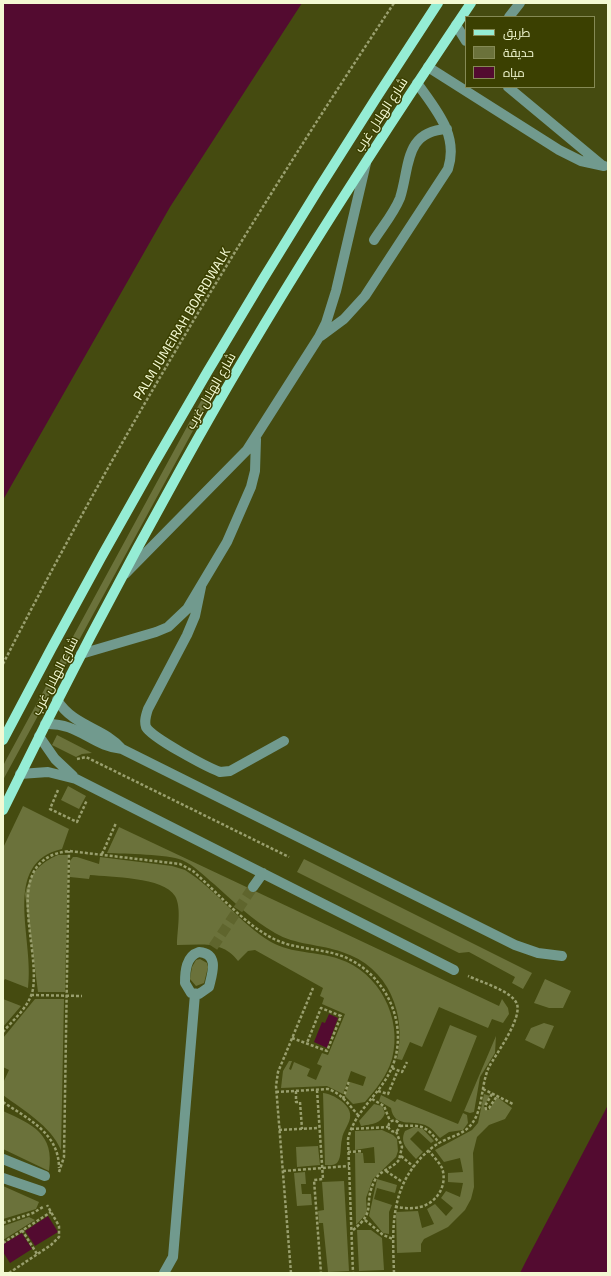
<!DOCTYPE html>
<meta charset="utf-8">
<style>
body{margin:0}
#map{position:relative;width:611px;height:1276px;overflow:hidden;background:#454b10;font-family:"Exo 2",Cairo,sans-serif}
canvas{display:block}
.frame{position:absolute;inset:0;border:4px solid #f3f9d3;pointer-events:none}
.legend{position:absolute;left:465px;top:16px;width:130px;height:72px;box-sizing:border-box;background:#3b4001;border:1px solid #858a55;margin:0;padding:5px 7px;list-style:none;font-size:12px;color:#f3f9d3}
.legend li{display:flex;align-items:center;gap:8px;height:20px}
.legend b{width:20px;border:1px solid #858a55}
</style>
<div id="map">
<canvas width="611" height="1276"></canvas>
<div class="frame"></div>
<ul class="legend">
<li><b style="height:5px;background:#95edd5"></b>طريق</li>
<li><b style="height:11px;background:#6b723b"></b>حديقة</li>
<li><b style="height:11px;background:#530b30"></b>مياه</li>
</ul>
</div>
<script>
const ctx = document.querySelector('canvas').getContext('2d');
ctx.lineJoin = 'round';
function paint(path, color) { ctx.fillStyle = color; ctx.fill(path, 'evenodd'); }
function trace(path, color, width, dash) { ctx.strokeStyle = color; ctx.lineWidth = width; ctx.lineCap = dash ? 'butt' : 'round'; ctx.setLineDash(dash || []); ctx.stroke(path); }
function drawText(font, color, halo, rows, align = 'center') {
  ctx.font = font + ' "Exo 2",Cairo,sans-serif'; ctx.lineWidth = 3; ctx.setLineDash([]); ctx.textBaseline = 'middle'; ctx.strokeStyle = halo; ctx.fillStyle = color; for (const [text, x, y, turn = 0] of rows) {
    ctx.save(); ctx.translate(x, y); ctx.rotate((+turn || 0) * Math.PI / 180); ctx.textAlign = isNaN(turn) ? turn : align; if (halo) ctx.strokeText(text, 0, 0); ctx.fillText(text, 0, 0); ctx.restore();
  }
}
paint(new Path2D(`
 M214,377L220,381L3,780V766L6,760Z
 M57,735L92,753L82,754L76,757L52,745Z
 M68,786L86,796L79,809L61,800Z
 M23,806L69,829L62,849C0,863 35,940 28,988L5,979L3,982V848Z
 M119,827L499,1006L502,999L508,1008L509,1014L503,1023L492,1019L488,1028L439,1007L422,1047L410,1042L402,1060L397,1059C407,1014 389,967 342,952C320,944 295,945 275,933C252,920 233,901 214,884C204,876 194,865 182,860C167,854 126,854 107,853Z
 M58,855H68L65,992H38L25,894C29,875 40,862 58,855Z
 M73,857H77L99,864L100,857L172,866L185,870C217,890 239,923 271,942C292,954 317,951 339,959C379,972 403,1018 392,1059C387,1076 376,1089 365,1102L353,1104L345,1096L350,1082L363,1086L366,1077L351,1071L343,1094L327,1086L281,1088L283,1071L289,1061H292L289,1069L291,1070L294,1062L310,1069L307,1076L316,1080L322,1066L317,1064L322,1053L328,1055L345,1014L322,1004L324,998L320,996L323,988L255,950L248,951L238,961C223,940 200,945 177,945C177,931 182,908 175,896C164,877 110,877 90,875L89,879L70,877V861Z
 M304,859L532,973L523,989L512,983L515,977L469,952L459,953L297,872Z
 M200,959L207,963L208,967L204,983L196,986L190,979L192,967L196,960Z
 M545,979L571,991L563,1008H549L534,1003Z
 M3,999L21,1006L3,1027Z
 M35,999H64L61,1150C50,1125 24,1111 3,1095V1083L9,1070L3,1067V1038Z
 M544,1023L554,1026L544,1049L525,1040L531,1028Z
 M450,1025L477,1036L451,1102L424,1090Z
 M496,1036L495,1053L480,1077L474,1112L470,1113L464,1111Z
 M323,1093C333,1094 353,1105 350,1118C349,1125 343,1131 342,1139C340,1146 342,1157 337,1163C333,1166 329,1165 325,1165Z
 M484,1094L490,1096L484,1106L485,1110H489L497,1097L512,1108L505,1119L489,1125L477,1137L473,1153L474,1187L471,1199L465,1210L448,1227L424,1239L421,1244V1252L397,1253L396,1212L418,1211L422,1228L434,1224L427,1209L435,1204L446,1216L453,1208L441,1198L446,1191L460,1197L463,1183L448,1182V1173L463,1172L460,1158L444,1162L435,1150L472,1130L478,1123Z
 M381,1095L395,1102L397,1099L458,1124L463,1113L467,1115L468,1123L463,1130L449,1132L440,1138C435,1133 432,1128 425,1125C412,1120 394,1128 391,1108L379,1101Z
 M374,1104L382,1106L385,1113C381,1124 372,1124 361,1126L359,1121Z
 M3,1111C32,1124 55,1134 49,1171L3,1149Z
 M414,1127L423,1129L434,1141L431,1143L418,1131L410,1139L423,1152L416,1159C408,1150 399,1143 405,1131Z
 M382,1130L393,1135L397,1139L398,1151L396,1157L373,1179L366,1198L367,1213L356,1225L355,1153H363L364,1163H375L374,1147L355,1150V1131Z
 M318,1146L320,1165L297,1167L296,1147Z
 M305,1172L306,1184H301L302,1194H311L312,1205L297,1206L294,1173Z
 M377,1179L397,1185L395,1193L377,1188L374,1199L392,1205L389,1212V1234L383,1233L369,1216Z
 M344,1181L349,1271L328,1272L323,1223H319L318,1211L324,1210L322,1182Z
 M3,1186L39,1202L36,1209L3,1219Z
 M29,1217L35,1220L3,1240V1226Z
 M357,1230H371L382,1238L384,1270L359,1271Z`), '#6b723b');
paint(new Path2D(`
 M3,3H302L170,207L3,500Z
 M329,1014L338,1018L327,1048L314,1042L322,1022L325,1023Z
 M608,1105V1273H520L525,1263Z
 M48,1216L58,1232L35,1246L25,1231Z
 M22,1233L32,1249L10,1263L3,1252V1244Z`), '#530b30');
trace(new Path2D(`
 M213,947L253,887`), '#5f652d', 10, [10, 5]);
trace(new Path2D(`
 M3,664C119,436 253,216 394,3
 M77,759L86,757L289,857
 M58,790L50,809L77,822L87,800
 M102,854L116,823
 M31,995L82,996
 M3,1032C13,1020 30,1006 33,989C40,942 0,859 69,851L180,864L193,871C218,893 244,924 274,939C294,949 317,948 339,955C381,969 407,1016 395,1059C385,1093 356,1106 348,1139L353,1273
 M292,1038L327,1051L341,1016L321,1008L307,1043
 M392,1068L402,1072L407,1062
 M483,1089L513,1104
 M317,1090L323,1179L314,1180L321,1273
 M296,1091V1102H300L302,1129
 M378,1091L388,1094L398,1070
 M276,1092L328,1089C341,1093 349,1105 358,1115
 M492,1094L485,1106L486,1109L489,1108L497,1096
 M343,1099L349,1081
 M372,1099L384,1106L390,1121
 M3,1102C28,1119 59,1133 59,1168
 M388.5 1126a5.5 5.5 0 1 1 11 0a5.5 5.5 0 1 1-11 0Z
 M400,1126C421,1125 426,1125 439,1143
 M351,1129L388,1127
 M279,1130L319,1128
 M348,1152L363,1151
 M401,1156L414,1167
 M283,1171L349,1166
 M386,1171L404,1183
 M59,1172L64,1157L69,851
 M395,1207C403,1208 412,1209 420,1207C437,1203 448,1185 442,1168C439,1162 433,1156 429,1151
 M365,1220L383,1235L393,1239
 M3,1223L33,1213L43,1207
 M22,1230L37,1254
 M353,1230C378,1210 362,1205 375,1180C379,1171 393,1168 399,1160L402,1147L396,1131
 M3,1243L51,1212
 M9,1273L51,1245L59,1237V1226L47,1205
 M291,1273L276,1086L278,1072L313,988
 M394,1273C393,1240 390,1205 408,1175C415,1163 427,1150 439,1143C449,1137 461,1135 469,1127C484,1112 480,1086 489,1067C496,1054 522,1019 517,1004C512,991 481,982 468,976`), '#999f6e', 2.5, [3, 2]);
trace(new Path2D(`
 M509,17L520,3
 M456,25L466,41
 M428,67L559,150L581,161L604,166
 M508,87L603,166
 M374,240C383,226 394,213 400,198C410,167 404,131 447,129
 M321,336L344,319L365,296L448,169C459,135 436,110 417,83
 M125,574L247,450L319,337L326,323L336,291L366,163
 M201,587L195,616L187,635L148,709C146,715 144,721 146,727C152,738 207,767 220,772L230,771L284,741
 M81,654L156,632L168,627L187,609L227,542L251,487L255,471L256,439
 M57,700C74,727 103,727 122,749L515,945L538,953L562,956
 M45,724C78,722 93,747 122,749
 M39,736L55,759L73,776
 M20,774L48,772L76,779L454,970
 M253,887L263,873
 M199,952C220,954 212,974 209,987L199,994L191,993L185,983C185,971 186,956 199,952Z
 M3,1159L45,1176
 M3,1178L41,1191
 M164,1273L173,1257L195,994`), '#719a8e', 10);
trace(new Path2D(`
 M3,740C135,486 281,241 438,3
 M3,810C60,693 120,578 183,465C271,306 370,153 471,3`), '#95edd5', 10);
drawText('13px', '#f3f9d3', '#3b4001', [
 ["شارع الهلال غرب",381,115,-57],
 ["PALM JUMEIRAH BOARDWALK",182,324,-59],
 ["شارع الهلال غرب",211,391,-60],
 ["شارع الهلال غرب",55,676,-63]
]);
</script>
